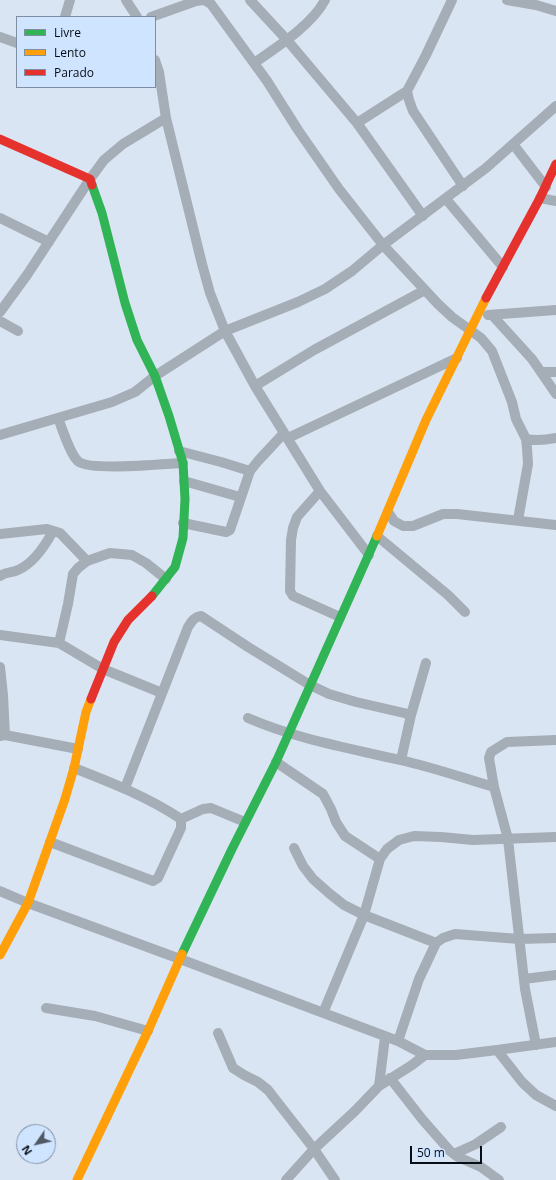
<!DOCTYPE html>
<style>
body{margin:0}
#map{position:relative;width:556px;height:1180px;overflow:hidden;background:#dae5f4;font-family:"Open Sans",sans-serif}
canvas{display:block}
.legend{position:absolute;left:16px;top:16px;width:140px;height:72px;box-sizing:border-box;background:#cfe4ff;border:1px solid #7f8ea2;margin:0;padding:5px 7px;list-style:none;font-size:12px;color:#070d16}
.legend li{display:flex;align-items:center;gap:8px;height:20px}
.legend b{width:20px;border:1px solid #7f8ea2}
.north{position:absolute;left:16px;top:1124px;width:40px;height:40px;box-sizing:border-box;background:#cfe4ff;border:1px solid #7f8ea2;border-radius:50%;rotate:236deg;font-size:11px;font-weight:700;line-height:16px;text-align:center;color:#070d16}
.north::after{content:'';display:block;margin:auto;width:14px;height:18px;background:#515964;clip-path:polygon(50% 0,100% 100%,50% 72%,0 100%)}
.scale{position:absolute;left:410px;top:1146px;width:72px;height:18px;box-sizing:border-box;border:2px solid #070d16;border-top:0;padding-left:5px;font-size:12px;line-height:14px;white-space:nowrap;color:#070d16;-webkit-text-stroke:3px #cfe4ff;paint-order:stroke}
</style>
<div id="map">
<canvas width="556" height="1180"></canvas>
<ul class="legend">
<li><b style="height:5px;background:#30b455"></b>Livre</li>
<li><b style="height:5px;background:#ff9f0a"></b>Lento</li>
<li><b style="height:5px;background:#e5322d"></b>Parado</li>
</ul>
<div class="north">N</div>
<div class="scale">50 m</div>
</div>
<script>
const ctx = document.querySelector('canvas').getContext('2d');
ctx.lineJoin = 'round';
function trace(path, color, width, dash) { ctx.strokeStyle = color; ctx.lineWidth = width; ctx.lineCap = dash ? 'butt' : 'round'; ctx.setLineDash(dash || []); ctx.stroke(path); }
trace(new Path2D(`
 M126,0L137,17
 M250,0L287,40L357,123L423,216
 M452,0L426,55L407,91L409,100L413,111L463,186
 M507,0L536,5L556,11
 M65,17L70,0
 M151,17L196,1L204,0L211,4L267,81L298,130L339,189L383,245L438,304L452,317L481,338L492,351L512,402L516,419L526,439L527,448L528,464L518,520
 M0,37L17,43
 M155,60L159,72L166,118L202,264L210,293L225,331L255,386L320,491L369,555
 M254,63C277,47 312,25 325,0
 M357,123L407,91
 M513,144L546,187
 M540,198L556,201
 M446,199L503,267
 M0,218L49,242
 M0,312L27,275L90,179L104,160L123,144L166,118
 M488,315L556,310
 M492,315L532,359L556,394
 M0,321L18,331
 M541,372H556
 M255,386L314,350L425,290
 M58,418C62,428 71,457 79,462C92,471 164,464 183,463
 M0,435L112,402L135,392L155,376L225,331L298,302L325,289L352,271L383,245L486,168L556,106
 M288,438L457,358
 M526,439C536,441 546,440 556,438
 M179,451L221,462L250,471
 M184,481L240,497
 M320,491L297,517L293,528L291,540L290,591L293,596L340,617
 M388,512L394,521L403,526H413L443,514H457L556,525
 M183,523L226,532L230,530L250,471L258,461L284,433
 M0,534L47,529L60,533L87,561
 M377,536L448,595L465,612
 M0,576C5,572 12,573 18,570C34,563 45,546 53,531
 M0,635L59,643L103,669L162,693
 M59,643L68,604L73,574L78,568L87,561L110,553L132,555L146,563L166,579
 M0,667L3,695L5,735
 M411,715L426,663
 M248,718C296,739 349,748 400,760C432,767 463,778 494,787
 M0,736L5,735L78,749
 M276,762L323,794L331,809L336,822L345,836L380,859
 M74,768C110,782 148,797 181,819
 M125,788L188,627C192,621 194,617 201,616L248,647L310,685L329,694L356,702L404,713L411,715L401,760
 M181,819L203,809L211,808L245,822
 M50,842L153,881L158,878L181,828V819
 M294,848L303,866L313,879L330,894L344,905L364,915L436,943
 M0,891L28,903L180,959L398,1041L425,1055H456L497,1050L556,1042
 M524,979L556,975
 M46,1008L95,1016L148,1031
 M323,1013L364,915L380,859L387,849L399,840L414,836L441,837L473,840L556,837
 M218,1033L233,1068L244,1075L258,1082L268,1090L314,1149L335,1180
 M398,1041L419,979L436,943L443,938L455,934L519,939L556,938
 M536,1045L525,989L508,839L494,787L489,758L491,752L507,742L556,740
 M497,1050L522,1082L536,1095L556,1106
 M390,1078L422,1119L450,1151L458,1157L481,1167L499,1180
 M379,1086L385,1037
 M454,1154L476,1144L501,1127
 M286,1180L314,1149L355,1111L379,1086L412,1065L425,1055`), '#a5adb6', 10);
trace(new Path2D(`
 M92,185L102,213L125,303L137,340L155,376L169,416L183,463L185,499L183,538L175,567L152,596
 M182,954L232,849L276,762L377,536`), '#30b455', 9);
trace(new Path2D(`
 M377,536L426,420L486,298
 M0,955L28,903L65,799L74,768L86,712L91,699
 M77,1180L148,1031L182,954`), '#ff9f0a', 9);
trace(new Path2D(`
 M0,139L90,179L92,185
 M486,298L540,198L556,164
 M91,699L114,642L128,620L152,596`), '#e5322d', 9);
</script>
